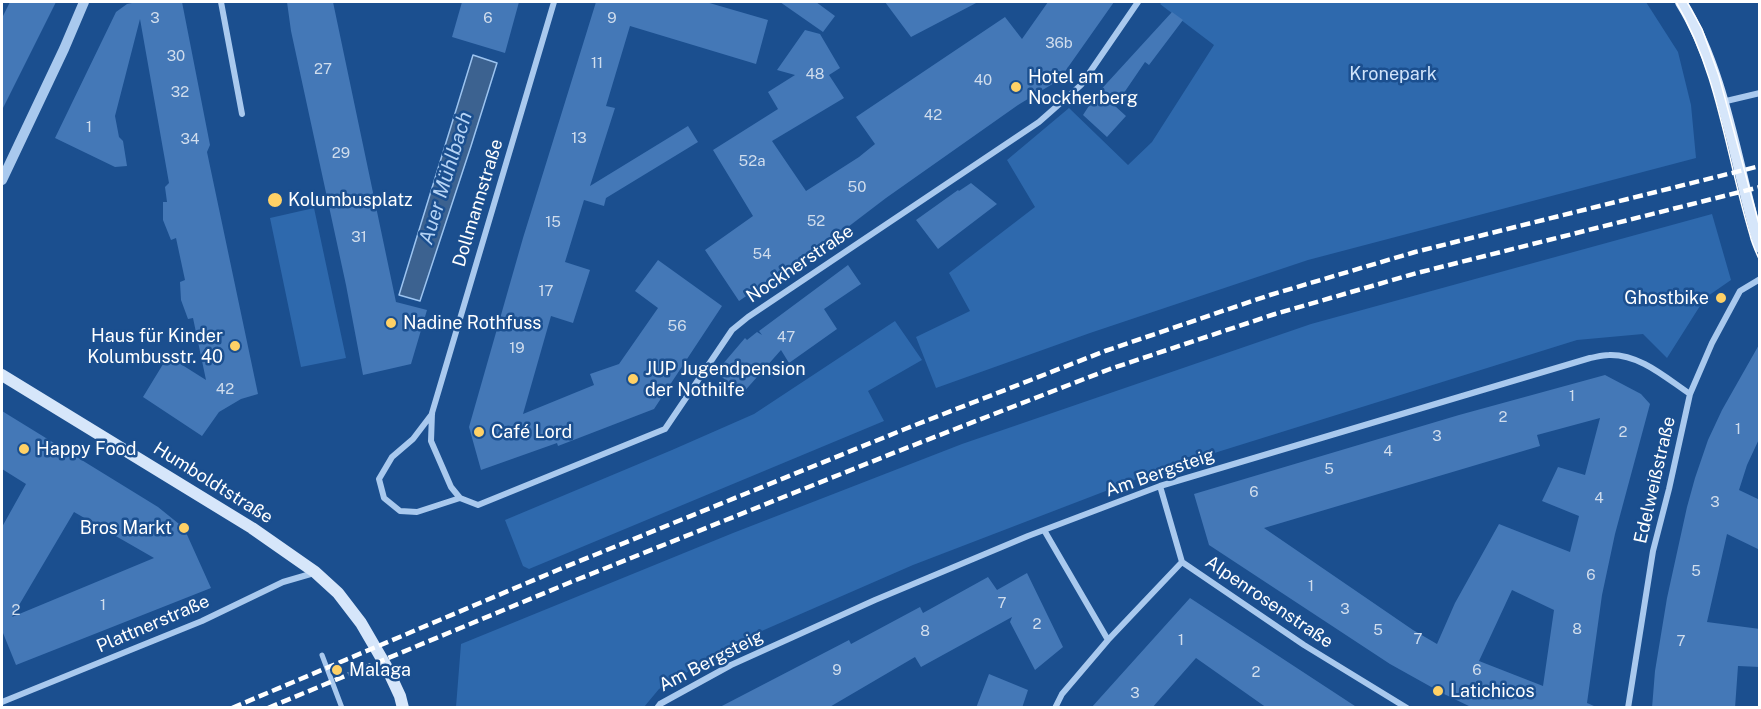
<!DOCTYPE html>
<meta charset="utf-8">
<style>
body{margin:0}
#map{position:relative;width:1761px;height:709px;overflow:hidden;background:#1b4f8f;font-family:"Public Sans",sans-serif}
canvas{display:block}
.frame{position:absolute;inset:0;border:3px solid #fff;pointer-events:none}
</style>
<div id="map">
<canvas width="1761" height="709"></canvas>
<div class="frame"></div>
</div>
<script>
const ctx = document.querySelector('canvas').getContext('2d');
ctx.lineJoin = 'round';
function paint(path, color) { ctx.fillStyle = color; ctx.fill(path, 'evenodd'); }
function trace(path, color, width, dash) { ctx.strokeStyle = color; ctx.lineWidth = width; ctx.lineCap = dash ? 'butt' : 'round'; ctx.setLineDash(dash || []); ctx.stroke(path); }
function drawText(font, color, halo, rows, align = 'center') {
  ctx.font = font + ' "Public Sans",sans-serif'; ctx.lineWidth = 5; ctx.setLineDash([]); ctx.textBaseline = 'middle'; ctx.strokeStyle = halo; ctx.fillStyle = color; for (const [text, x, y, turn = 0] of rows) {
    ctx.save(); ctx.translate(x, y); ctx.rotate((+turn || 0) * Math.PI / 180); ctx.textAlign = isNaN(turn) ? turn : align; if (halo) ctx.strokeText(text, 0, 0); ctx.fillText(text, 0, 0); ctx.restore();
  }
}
paint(new Path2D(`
 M1162,2H1646L1678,52L1691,105L1696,158L1308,260L1090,333L936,388L916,337L970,311L949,273L1035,207L1007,160L1069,108L1128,165L1152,142L1214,45L1160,4Z
 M314,208L346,358L301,367L270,218Z
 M1712,214L1731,280L1705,298L1667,358L1643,334L1577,340L1163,469L913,565L741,640L659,689L644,707H456L461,644L733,533L962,444L1311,324Z
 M895,321L922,360L868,391L884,421L529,569L523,566L505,520L672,450L754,414Z`), '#2e69ad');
const water = new Path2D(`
 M473,55L497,63L471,146L420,301L399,295Z`);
paint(water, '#3c6290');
trace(water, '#9cc4f0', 1.5);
paint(new Path2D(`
 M10,2H56L2,110V18Z
 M137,2H182L210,145L207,152L258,394L241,399L219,412L202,436L143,397L168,356L206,380L193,318L188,319L181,300L180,282L185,280L176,238L171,240L163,220V202H167L165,187L169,183L140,19L115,116L119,137L123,141L127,166L115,167L55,138L116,12L127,4Z
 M287,2H333L396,302L427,310L411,364L363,375L346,285L291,31Z
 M462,2H519L505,53L452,37Z
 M596,2H706L768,20L756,64L630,26L606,106L615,108L590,186L688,126L698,142L606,198L604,206L584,200L565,262L590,270L573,323L551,316L523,414L594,385L590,374L619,364L658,308L635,291L658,260L722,306L654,409L558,446L557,443L481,470L469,427L523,238Z
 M780,2H816L835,16L823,32Z
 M885,2H978L911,37Z
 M1048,2H1114L1059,80L1018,105L886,198L844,230L739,301L705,250L753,216L713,150L778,109L768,92L795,75L777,70L805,30L820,34L840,68L829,75L844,98L772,141L806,191L859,157L875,144L856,117L1005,17L1022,39Z
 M1172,12L1183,20L1149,65L1145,62L1115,106L1126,116L1107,137L1083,115L1096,95Z
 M971,183L997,204L938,249L916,220L958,190L959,191Z
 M848,265L861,284L824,309L837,329L789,363L781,350L742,394L716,372L745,338L747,340L757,332L762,335L759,331Z
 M1760,343V437L1747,465L1739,490L1760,500V550L1727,534L1707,622L1760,629V667L1738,666L1735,708H1652L1655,671L1667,598L1687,507L1695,478L1708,440L1722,410Z
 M1605,375L1641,394L1650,404L1615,534L1602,595L1587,703L1594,706V708H1473L1442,693L1390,664L1209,545L1194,494L1459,415ZM1600,418L1585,475L1558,467L1542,501L1579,516L1570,552L1499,524L1455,603L1437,644L1413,630L1264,528L1540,446L1537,435ZM1512,590L1554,610L1543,686L1479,661Z
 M2,411L158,507L184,528L211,588L16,665L3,633L2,636V527L26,484L2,469ZM74,512L154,558L12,617Z
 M1027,573L1063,647L1035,670L1010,622L1012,617L921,667L915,657L828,708H718L849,640L851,644L920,607L923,613L988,577L997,590Z
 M1190,598L1358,708H1267L1196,658L1152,708H1091Z
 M989,674L1028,690L1022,708H976Z`), '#4478b7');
trace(new Path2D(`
 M322,655L342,708`), '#a9c9ee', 5);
trace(new Path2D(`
 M221,2L242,114
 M554,2L432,413L431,441L451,487L460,498L478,505L665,429L732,330L748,317L1039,122L1081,85L1138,2
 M1722,102L1760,93
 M432,414L413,439L392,457L379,479L384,498L400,511L417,512L460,498
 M1160,486L1182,562L1304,645L1407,708
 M1044,530L1108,640
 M2,702L202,621L283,582L314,573
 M657,708L660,704L731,665L875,600L1028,536L1160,486L1590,358C1596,357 1603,355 1609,355C1640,354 1666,378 1690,394
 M1055,708L1062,694L1108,640L1182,562
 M1628,708L1653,551L1669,489L1690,394L1712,343L1740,291L1760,279`), '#a9c9ee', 6);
trace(new Path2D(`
 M2,180L64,49L84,2`), '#a9c9ee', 10);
trace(new Path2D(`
 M1681,2C1725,73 1736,167 1760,247
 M2,375L252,528L315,572L338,593L361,623L386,666L400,696L403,708`), '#d6e6fa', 12);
trace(new Path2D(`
 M1676,2C1718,73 1726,156 1750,235C1752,244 1756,252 1760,261
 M1687,2L1702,29L1719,76L1760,228`), '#fff', 1.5);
trace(new Path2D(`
 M232,708L560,569L905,429L1105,351L1270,295L1415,252L1760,166
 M268,708L571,582L896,452L1110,369L1275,314L1417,273L1760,187`), '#fff', 4.5, [10, 4.5]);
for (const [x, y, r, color] of [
 [1016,87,6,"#ffd166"],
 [275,200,8,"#ffd166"],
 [1721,298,6,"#ffd166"],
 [391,323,6,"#ffd166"],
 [235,346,6,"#ffd166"],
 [633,379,6,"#ffd166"],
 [479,432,6,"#ffd166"],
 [24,449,6,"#ffd166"],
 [184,528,6,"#ffd166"],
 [337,670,6,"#ffd166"],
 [1438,691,6,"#ffd166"]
]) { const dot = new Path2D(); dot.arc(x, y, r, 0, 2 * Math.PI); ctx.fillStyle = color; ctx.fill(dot); trace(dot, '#1b4f8f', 2); }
drawText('15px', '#d0dded', null, [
 ["3",155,18],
 ["6",488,18],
 ["9",612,18],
 ["36b",1059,43],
 ["30",176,56],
 ["11",597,63],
 ["27",323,69],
 ["48",815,74],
 ["40",983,80],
 ["32",180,92],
 ["42",933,115],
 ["1",89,127],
 ["13",579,138],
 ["34",190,139],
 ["29",341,153],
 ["52a",752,161],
 ["50",857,187],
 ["52",816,221],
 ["15",553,222],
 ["31",359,237],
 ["54",762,254],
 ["17",546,291],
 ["56",677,326],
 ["47",786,337],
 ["19",517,348],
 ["42",225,389],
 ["1",1572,396],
 ["2",1503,417],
 ["1",1738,429],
 ["2",1623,432],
 ["3",1437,436],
 ["4",1388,451],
 ["5",1329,469],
 ["6",1254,492],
 ["4",1599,498],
 ["3",1715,502],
 ["5",1696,571],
 ["6",1591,575],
 ["1",1311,586],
 ["7",1002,603],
 ["1",103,605],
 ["3",1345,609],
 ["2",16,610],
 ["2",1037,624],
 ["8",1577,629],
 ["5",1378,630],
 ["8",925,631],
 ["7",1418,639],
 ["1",1181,640],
 ["7",1681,641],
 ["9",837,670],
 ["6",1477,670],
 ["2",1256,672],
 ["3",1135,693]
]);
drawText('18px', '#cfe3fa', '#1b4f8f', [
 ["Kronepark",1393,74]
]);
drawText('18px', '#fff', '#1b4f8f', [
 ["Hotel am",1028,77],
 ["Nockherberg",1028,98],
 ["Kolumbusplatz",288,200],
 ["Ghostbike",1709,298,"right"],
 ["Nadine Rothfuss",403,323],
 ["Haus für Kinder",223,336,"right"],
 ["Kolumbusstr. 40",223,357,"right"],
 ["JUP Jugendpension",645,369],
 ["der Nothilfe",645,390],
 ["Café Lord",491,432],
 ["Happy Food",36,449],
 ["Bros Markt",172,528,"right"],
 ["Malaga",349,670],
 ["Latichicos",1450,691]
], 'left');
drawText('18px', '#fff', '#1b4f8f', [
 ["Dollmannstraße",478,203,-73],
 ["Nockherstraße",800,264,-34],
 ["Am Bergsteig",1160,473,-19],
 ["Edelweißstraße",1655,480,-77],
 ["Humboldtstraße",213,483,32],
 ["Alpenrosenstraße",1269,602,34],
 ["Plattnerstraße",153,624,-23],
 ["Am Bergsteig",711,661,-27]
]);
drawText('italic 20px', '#b5d3f5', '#1b4f8f', [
 ["Auer Mühlbach",446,178,-73]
]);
</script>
